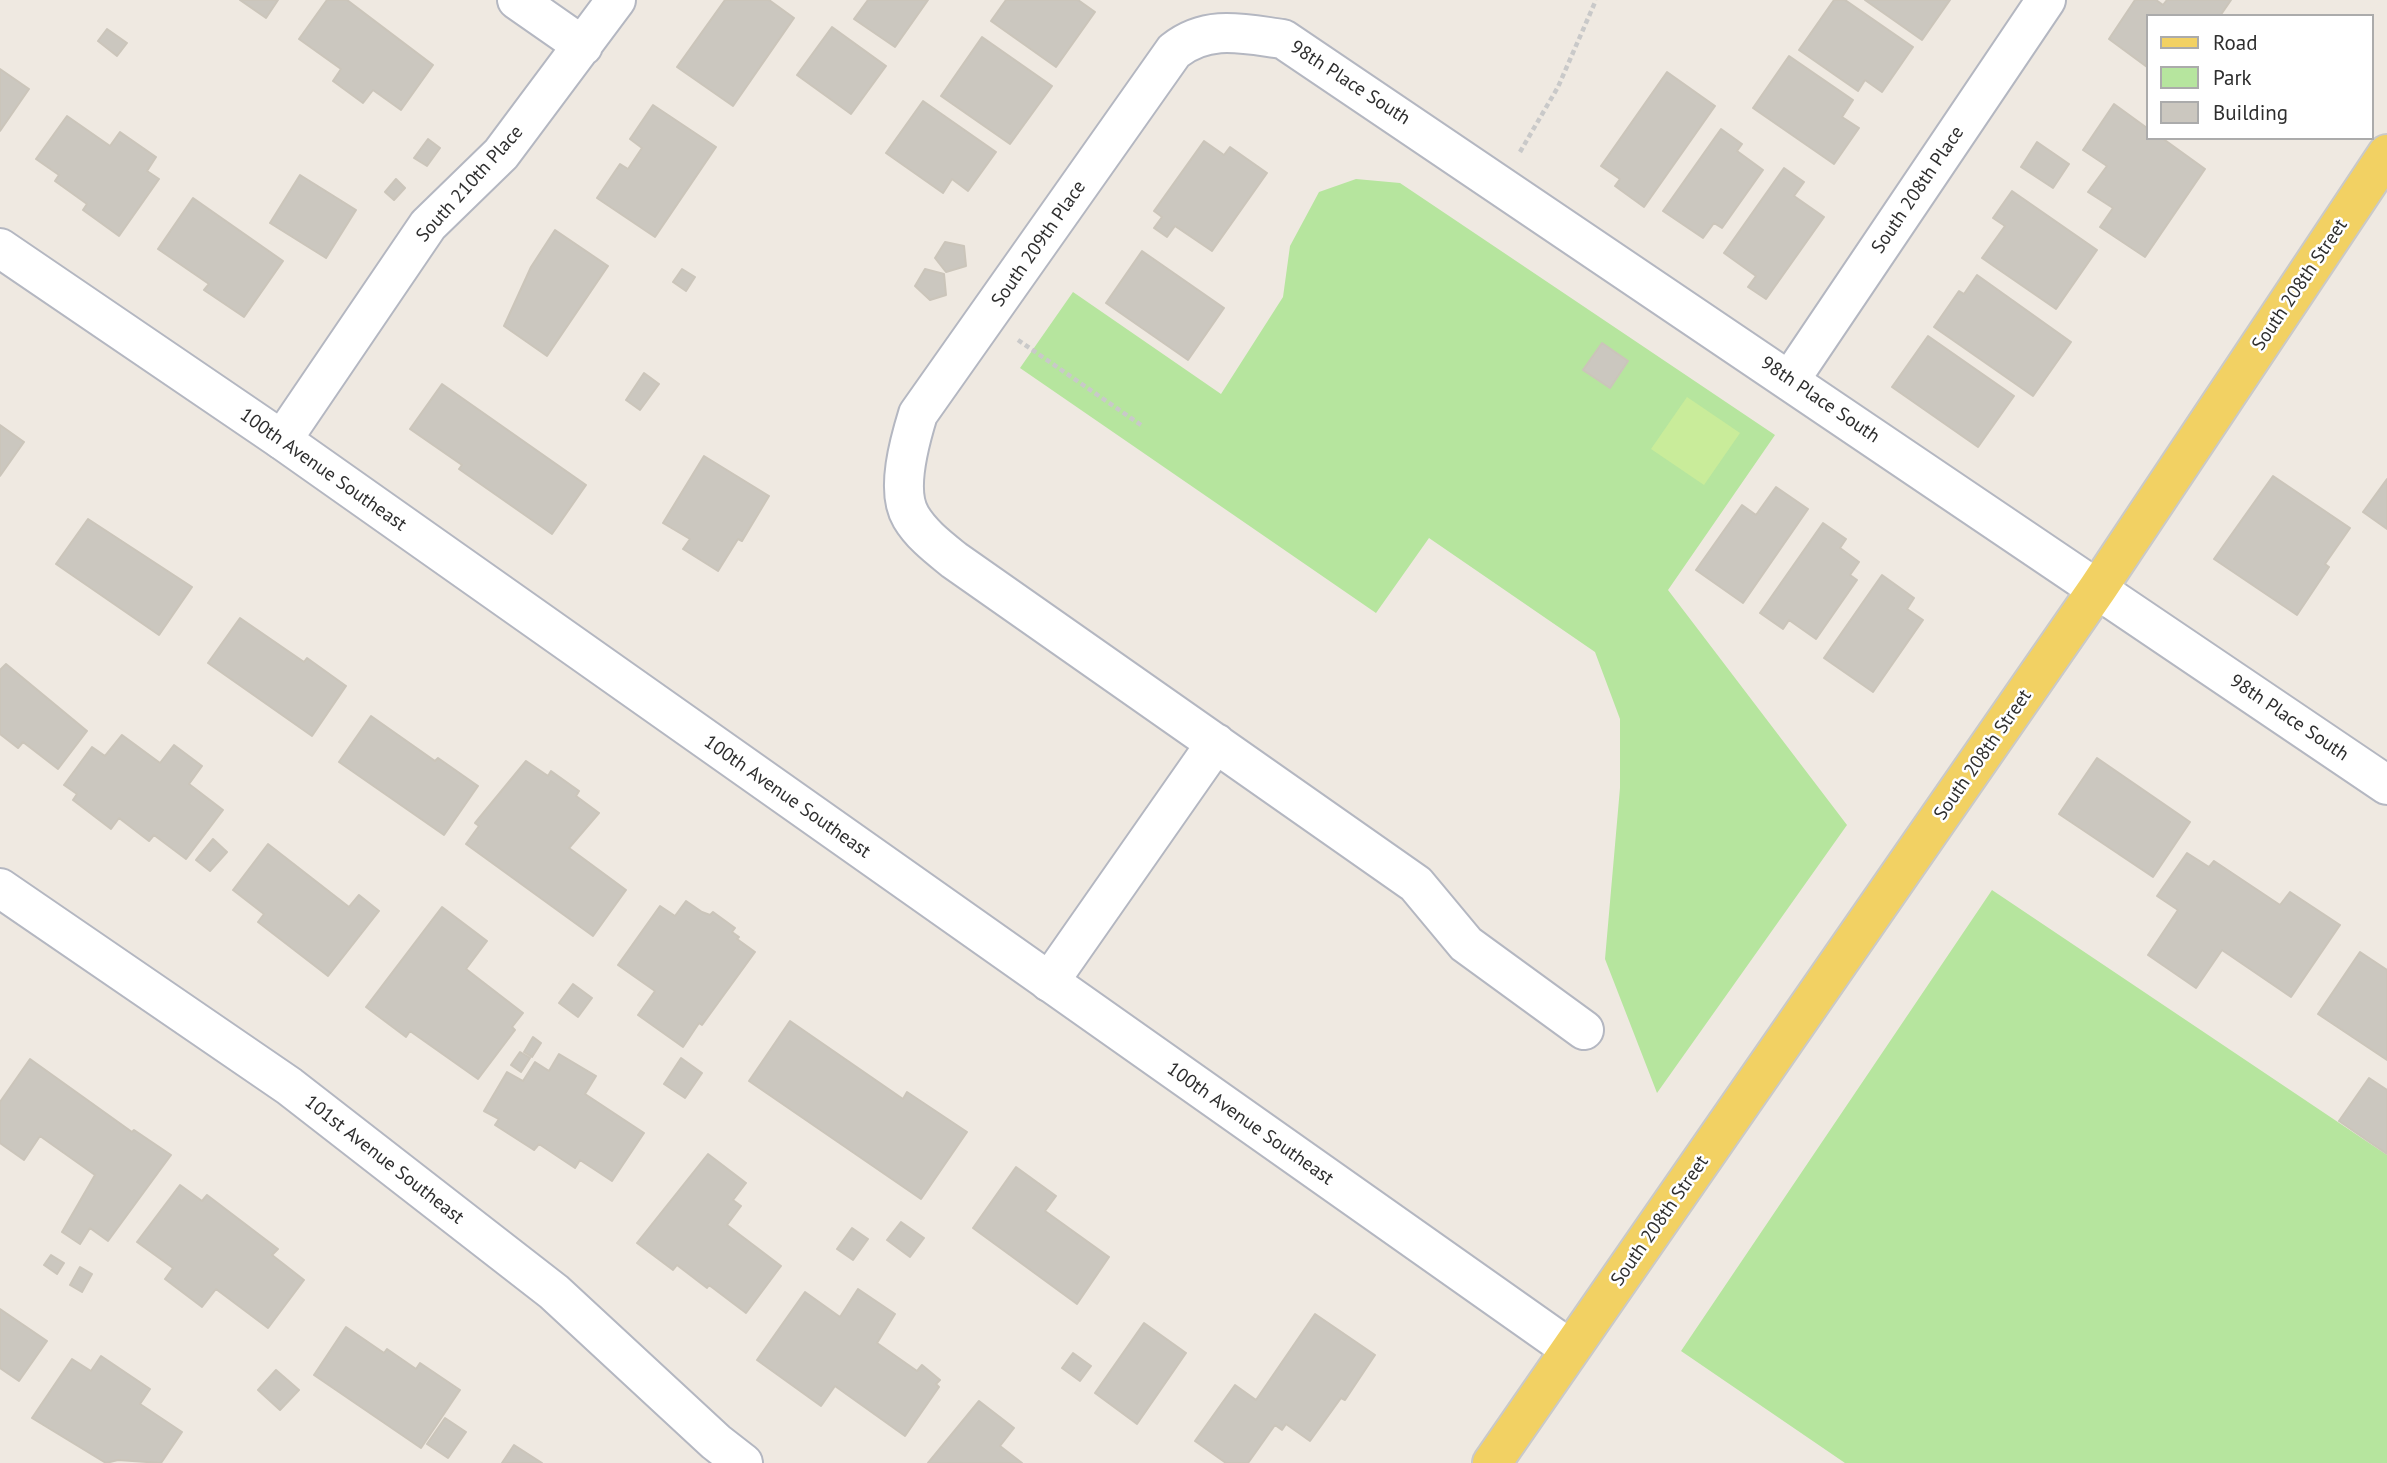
<!DOCTYPE html>
<style>
body{margin:0}
#map{position:relative;width:2387px;height:1463px;overflow:hidden;background:#efe9e1;font-family:"PT Sans",sans-serif}
canvas{display:block}
.legend{position:absolute;left:2146px;top:14px;width:228px;height:126px;box-sizing:border-box;background:#fff;border:2px solid #ababab;margin:0;padding:9px 12px;list-style:none;font-size:21px;color:#2e2e2e}
.legend li{display:flex;align-items:center;gap:14px;height:35px}
.legend b{width:35px;border:2px solid #ababab}
</style>
<div id="map">
<canvas width="2387" height="1463"></canvas>
<ul class="legend">
<li><b style="height:9px;background:#f2d163"></b>Road</li>
<li><b style="height:19px;background:#b6e59e"></b>Park</li>
<li><b style="height:19px;background:#cbc7bf"></b>Building</li>
</ul>
</div>
<script>
const ctx = document.querySelector('canvas').getContext('2d');
ctx.lineJoin = 'round';
function paint(path, color) { ctx.fillStyle = color; ctx.fill(path, 'evenodd'); }
function trace(path, color, width, dash) { ctx.strokeStyle = color; ctx.lineWidth = width; ctx.lineCap = dash ? 'butt' : 'round'; ctx.setLineDash(dash || []); ctx.stroke(path); }
function drawText(font, color, halo, rows, align = 'center') {
  ctx.font = font + ' "PT Sans",sans-serif'; ctx.lineWidth = 5; ctx.setLineDash([]); ctx.textBaseline = 'middle'; ctx.strokeStyle = halo; ctx.fillStyle = color; for (const [text, x, y, turn = 0] of rows) {
    ctx.save(); ctx.translate(x, y); ctx.rotate((+turn || 0) * Math.PI / 180); ctx.textAlign = isNaN(turn) ? turn : align; if (halo) ctx.strokeText(text, 0, 0); ctx.fillText(text, 0, 0); ctx.restore();
  }
}
paint(new Path2D(`
 M1356,179L1400,183L1775,435L1668,590L1847,825L1657,1093L1605,959L1620,788V719L1595,652L1429,538L1376,613L1020,368L1073,292L1221,394L1283,297L1290,246L1319,192Z
 M1992,890L2387,1155V1463H1845L1681,1351Z`), '#b6e59e');
paint(new Path2D(`
 M1687,397L1740,433L1704,485L1651,449Z`), '#c9ec9a');
const building = new Path2D(`
 M240,0H278L266,18Z
 M327,0H347L433,65L401,110L373,90L363,103L333,81L341,69L299,39Z
 M725,0H769L794,18L733,106L677,67Z
 M868,0H928L895,47L854,19Z
 M1006,0H1078L1095,12L1056,67L991,21Z
 M1834,0H1845L1913,47L1882,92L1865,80L1858,91L1799,50Z
 M1865,0H1950L1922,40Z
 M2135,0H2156L2163,5L2167,0H2231L2220,16H2147V67L2109,39Z
 M832,27L886,66L851,114L797,75Z
 M107,29L127,43L117,56L98,41Z
 M982,37L1052,86L1010,144L941,96Z
 M1789,56L1853,100L1842,117L1859,128L1834,164L1753,108Z
 M0,69L29,89L0,131Z
 M1667,72L1715,106L1644,207L1615,186L1620,179L1601,166Z
 M923,101L996,152L968,191L952,179L943,193L886,153Z
 M2114,104L2147,128V138H2162L2205,169L2145,257L2100,227L2113,208L2088,192L2107,166L2083,150Z
 M653,105L716,147L655,237L597,198L620,164L628,169L642,148L630,139Z
 M67,116L110,146L120,132L156,157L147,171L159,179L119,236L83,210L87,204L55,181L59,175L36,159Z
 M1721,129L1742,144L1737,151L1763,170L1722,228L1714,223L1703,238L1663,211Z
 M428,139L440,148L427,166L414,158Z
 M1204,141L1224,155L1230,147L1267,173L1212,251L1175,226L1167,237L1154,228L1162,217L1154,211Z
 M2037,142L2069,164L2053,188L2021,167Z
 M1784,168L1804,182L1794,196L1824,217L1766,299L1748,287L1756,276L1724,253Z
 M300,175L356,210L326,258L270,223Z
 M396,179L405,188L394,200L385,192Z
 M2012,191L2097,250L2056,309L1982,258L2005,226L1993,218Z
 M193,198L283,261L244,317L204,290L209,284L158,249Z
 M555,230L608,266L547,356L504,326L531,267Z
 M945,242L964,246L966,266L946,272L935,258Z
 M1142,251L1224,308L1188,360L1106,303Z
 M682,269L695,277L686,291L673,282Z
 M925,269L944,274L946,295L930,300L915,286Z
 M1977,275L2071,342L2033,396L1934,327L1959,291L1964,294Z
 M1928,336L2014,396L1978,447L1892,387Z
 M1602,343L1628,361L1610,388L1583,370Z
 M644,373L659,384L640,410L626,400Z
 M442,384L586,485L552,534L459,469L462,465L410,429Z
 M0,425L24,442L0,476Z
 M704,456L769,496L742,541L738,539L718,571L683,549L690,539L663,523Z
 M2273,476L2350,528L2325,564L2329,567L2297,615L2214,559Z
 M2387,479V529L2363,512Z
 M1776,487L1808,509L1743,603L1696,570L1742,505L1756,515Z
 M88,519L192,587L159,635L56,564Z
 M1823,523L1846,539L1840,548L1859,562L1850,575L1857,580L1816,639L1789,620L1783,629L1760,613Z
 M1882,575L1914,598L1907,609L1923,620L1873,692L1824,658Z
 M240,618L304,662L307,658L346,686L312,736L208,663Z
 M6,664L87,731L58,769L23,742L18,748L0,734V670Z
 M371,716L435,761L438,758L478,786L444,835L339,762Z
 M122,735L160,763L174,745L202,766L189,784L223,810L186,859L154,835L149,841L119,818L111,829L73,800L77,794L64,785L92,747L105,756Z
 M2097,758L2190,822L2153,877L2059,814Z
 M526,761L548,776L551,771L579,791L576,796L599,813L569,848L626,890L593,936L466,844L479,826L475,823Z
 M213,839L227,852L210,871L196,860Z
 M268,844L349,907L359,895L379,911L328,976L258,922L264,914L233,890Z
 M2187,853L2209,867L2214,861L2280,905L2290,892L2340,925L2291,997L2222,950L2196,988L2148,955L2178,910L2157,896Z
 M686,901L702,912L710,915L713,912L735,928L732,932L739,937L737,939L755,952L702,1025L699,1023L683,1047L638,1015L655,991L618,965L660,906L675,916Z
 M442,907L487,941L466,969L523,1013L512,1027L515,1030L478,1079L410,1031L406,1037L366,1007Z
 M2360,952L2387,970V1060L2318,1014Z
 M573,984L592,998L578,1017L559,1003Z
 M790,1021L903,1099L907,1092L967,1132L921,1199L749,1081Z
 M533,1037L541,1043L532,1057L524,1052Z
 M520,1052L530,1058L521,1072L511,1065Z
 M559,1054L596,1076L585,1094L644,1133L612,1181L580,1160L575,1168L539,1144L534,1150L495,1125L499,1119L484,1111L507,1072L523,1081L535,1062L549,1071Z
 M681,1058L702,1073L685,1098L664,1084Z
 M30,1059L132,1132L134,1130L171,1155L108,1241L90,1228L80,1244L62,1232L95,1175L40,1136L24,1160L0,1143V1102Z
 M2369,1078L2387,1090V1154L2339,1121Z
 M708,1154L746,1183L733,1200L741,1206L727,1225L781,1266L746,1313L709,1285L707,1288L677,1265L673,1270L637,1243Z
 M1016,1167L1056,1196L1045,1211L1109,1257L1077,1304L973,1228Z
 M180,1185L202,1201L207,1195L278,1249L272,1255L304,1280L268,1328L216,1289L202,1307L165,1279L173,1268L137,1242Z
 M901,1222L924,1238L910,1257L887,1240Z
 M852,1228L868,1239L853,1260L837,1249Z
 M51,1255L64,1263L57,1274L44,1265Z
 M80,1267L92,1274L82,1292L70,1285Z
 M858,1289L895,1314L877,1343L917,1371L922,1365L940,1380L936,1384L939,1387L905,1436L835,1386L821,1406L757,1360L805,1292L840,1317Z
 M0,1309L47,1341L19,1381L0,1368Z
 M1315,1314L1375,1355L1345,1400L1341,1398L1310,1441L1286,1424L1282,1430L1275,1425L1248,1463H1226L1195,1441L1235,1385L1256,1400Z
 M1144,1323L1186,1353L1137,1424L1095,1393Z
 M346,1327L384,1353L387,1349L416,1369L420,1363L460,1390L421,1448L314,1375Z
 M1073,1353L1091,1366L1080,1381L1062,1368Z
 M101,1356L150,1389L140,1404L182,1432L161,1463L118,1460L106,1463L32,1418L72,1359L91,1371Z
 M276,1370L299,1390L280,1410L258,1390Z
 M979,1401L1014,1428L1000,1446L1022,1463H928Z
 M445,1418L466,1432L448,1458L427,1444Z
 M514,1445L542,1463H502Z`);
paint(building, '#cbc7bf');
trace(building, '#cbc5ba', 2);
const street = new Path2D(`
 M517,0L583,46
 M1790,380L2046,0
 M282,440L428,225L501,154L616,0
 M0,888L289,1086L554,1292L716,1442L743,1463
 M1049,982L1216,743
 M1584,1030L1466,944L1416,884L954,560C938,547 921,534 911,517C895,491 910,440 918,414L1174,51C1208,24 1244,34 1283,39L2387,785`);
const secondary = new Path2D(`
 M0,248L282,440L1570,1349`);
const primary = new Path2D(`
 M1492,1463L2098,588L2387,154`);
trace(street, '#b4b7c1', 42);
trace(secondary, '#b4b7c1', 42);
trace(primary, '#c9c9c9', 42);
trace(new Path2D(`
 M1520,152L1558,87L1596,0
 M1018,340L1141,425`), '#c9c9c9', 4.5, [5, 3.5]);
trace(street, '#fff', 38);
trace(secondary, '#fff', 38);
trace(primary, '#f2d163', 38);
drawText('19px', '#2e2e2e', '#fff', [
 ["98th Place South",1350,83,33],
 ["South 210th Place",470,184,-48],
 ["South 208th Place",1918,190,-56],
 ["South 209th Place",1039,244,-55],
 ["South 208th Street",2300,285,-56],
 ["98th Place South",1820,400,34],
 ["100th Avenue Southeast",323,470,35],
 ["98th Place South",2289,718,34],
 ["South 208th Street",1983,755,-55],
 ["100th Avenue Southeast",787,797,35],
 ["100th Avenue Southeast",1250,1124,35],
 ["101st Avenue Southeast",384,1160,38],
 ["South 208th Street",1660,1221,-55]
]);
</script>
